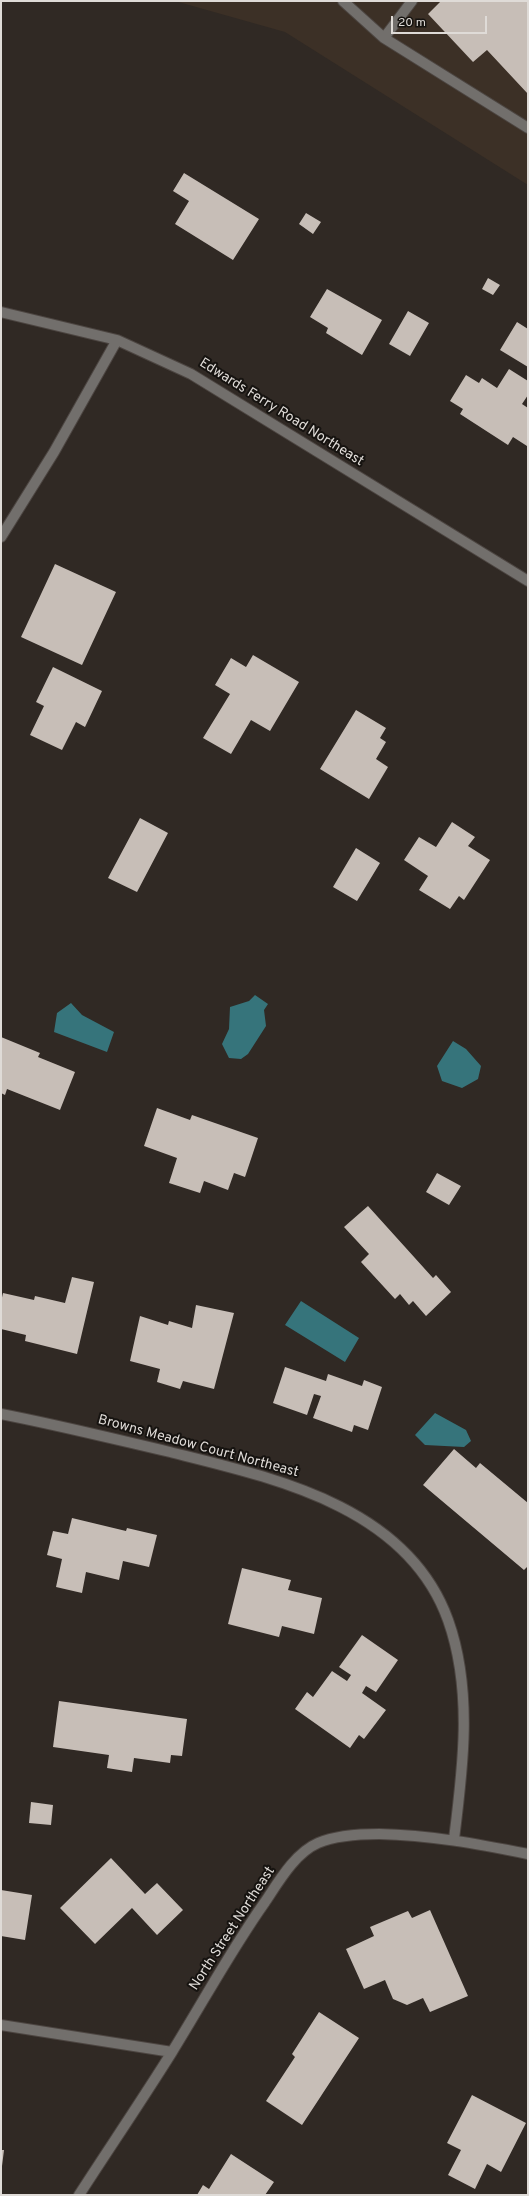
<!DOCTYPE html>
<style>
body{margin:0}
#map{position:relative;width:529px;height:2196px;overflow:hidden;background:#302924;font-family:Overpass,sans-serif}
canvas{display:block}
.frame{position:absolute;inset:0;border:2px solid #dfdbd7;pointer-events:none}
.scale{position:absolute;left:391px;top:16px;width:96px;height:18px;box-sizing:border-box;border:2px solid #dfdbd7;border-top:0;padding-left:5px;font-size:12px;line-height:14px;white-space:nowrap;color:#dfdbd7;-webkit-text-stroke:3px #161310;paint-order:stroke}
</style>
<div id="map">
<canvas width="529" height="2196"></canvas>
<div class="frame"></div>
<div class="scale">20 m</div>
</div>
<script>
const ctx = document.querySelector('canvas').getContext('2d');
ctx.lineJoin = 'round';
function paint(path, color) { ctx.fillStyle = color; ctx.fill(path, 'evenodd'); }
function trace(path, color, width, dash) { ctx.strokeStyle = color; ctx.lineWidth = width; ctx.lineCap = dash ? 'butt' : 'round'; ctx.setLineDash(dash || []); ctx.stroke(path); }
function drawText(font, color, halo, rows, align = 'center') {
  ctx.font = font + ' Overpass,sans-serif'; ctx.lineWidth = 4; ctx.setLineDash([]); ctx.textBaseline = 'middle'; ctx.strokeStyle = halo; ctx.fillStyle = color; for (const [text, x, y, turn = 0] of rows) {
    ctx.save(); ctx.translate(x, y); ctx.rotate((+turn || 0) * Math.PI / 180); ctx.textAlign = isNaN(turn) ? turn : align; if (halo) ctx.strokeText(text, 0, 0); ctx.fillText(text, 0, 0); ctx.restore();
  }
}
paint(new Path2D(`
 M175,1H528V185L285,32Z`), '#3c3026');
paint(new Path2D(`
 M255,995L268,1004L264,1010L266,1026L248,1054L241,1059L229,1058L222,1044L229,1029L230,1007L249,1001Z
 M71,1003L82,1015L114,1032L107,1052L54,1032L57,1013Z
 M453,1041L466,1049L481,1066L478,1079L462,1088L442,1081L437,1066Z
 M301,1301L359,1338L345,1362L285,1325Z
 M435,1413L466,1430L471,1441L464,1447L425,1445L415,1435Z`), '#36747b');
paint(new Path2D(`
 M441,1H528V94L487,50L473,62L428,14Z
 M184,173L259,219L233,260L175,224L189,201L173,191Z
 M306,213L321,222L313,234L299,224Z
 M488,278L500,285L493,295L482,289Z
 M327,289L382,320L362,355L326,333L328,328L310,317Z
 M408,311L429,323L410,356L389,344Z
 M517,322L528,329V367L500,350Z
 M509,369L528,381V395L522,404L528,408L527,446L513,437L508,445L460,414L463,409L450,401L466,375L479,383L482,378L497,388Z
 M55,564L116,592L82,665L21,637Z
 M253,655L299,682L270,731L251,720L231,754L203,738L230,694L215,685L231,658L246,667Z
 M53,667L102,691L85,727L76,722L62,750L30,735L44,706L36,702Z
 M356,710L386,728L380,738L386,742L376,759L388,767L369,799L320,769Z
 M140,818L168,833L137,892L108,878Z
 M452,822L475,837L468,846L490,860L464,900L459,896L450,909L419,890L428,876L404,860L419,837L436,847Z
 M356,848L380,863L357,901L333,887Z
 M1,1037L40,1053L38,1057L75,1072L60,1110L7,1089L5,1095L1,1093Z
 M157,1108L190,1120L192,1115L258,1138L245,1177L234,1173L228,1190L204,1181L200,1193L169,1183L177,1158L144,1146Z
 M437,1173L461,1186L449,1205L426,1192Z
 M368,1206L433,1278L436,1275L451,1292L426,1316L413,1301L409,1305L400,1294L395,1299L361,1262L369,1254L344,1227Z
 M72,1277L94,1282L77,1354L25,1341L26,1335L1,1329V1302L3,1293L34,1300L35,1296L65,1303Z
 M196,1305L234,1313L214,1389L183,1381L180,1389L157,1382L160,1369L130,1361L140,1316L168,1325L169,1321L192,1328Z
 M285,1367L326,1381L328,1374L362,1386L364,1380L382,1387L368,1430L354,1425L352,1432L313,1418L321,1396L314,1394L307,1415L273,1403Z
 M454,1449L476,1468L480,1463L528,1503V1566L524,1570L423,1485Z
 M72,1518L126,1531L127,1528L157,1535L149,1567L123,1561L119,1580L86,1572L82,1593L56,1587L62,1559L47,1555L53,1531L68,1534Z
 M242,1568L291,1580L288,1590L322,1598L314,1634L282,1626L279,1637L228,1624Z
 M362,1635L398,1660L376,1692L366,1686L362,1693L386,1710L364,1739L359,1735L350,1748L295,1709L307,1692L313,1697L332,1671L347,1681L351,1675L339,1667Z
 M59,1701L187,1719L182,1756L171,1755L170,1763L134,1758L132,1772L107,1768L109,1755L53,1747Z
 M31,1802L53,1805L51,1825L29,1823Z
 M111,1858L145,1894L157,1883L183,1910L157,1935L132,1908L95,1944L60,1908Z
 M1,1890L32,1895L25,1940L1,1936Z
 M430,1910L468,1996L430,2012L423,1998L407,2005L393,1999L385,1980L364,1989L346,1949L374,1936L370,1927L408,1911L412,1918Z
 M319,2012L359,2038L302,2125L266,2101L295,2057L292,2054Z
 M472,2095L526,2123L501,2172L487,2164L475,2189L448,2175L461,2150L447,2143Z
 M1,2150H4L2,2166H1Z
 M231,2154L274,2182L265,2195H197L203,2185L209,2189Z`), '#c7beb7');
const minor = new Path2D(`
 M343,1L384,38L528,128
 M384,38L412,1
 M1,312L117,340L191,374L528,581
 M1,537L54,452L117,340
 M1,1414C58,1425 114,1439 170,1452C274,1478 407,1506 448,1620C473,1690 463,1768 454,1839
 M1,2025L172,2052
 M79,2195C110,2147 142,2100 172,2052C203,2002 231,1950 265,1902C279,1881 295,1853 318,1843C337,1835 359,1834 379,1834C430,1835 478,1844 528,1854`);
trace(minor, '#4c4541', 12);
trace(minor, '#726f6c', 10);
drawText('14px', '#dfdbd7', '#161310', [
 ["Edwards Ferry Road Northeast",281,413,32],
 ["Browns Meadow Court Northeast",198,1447,15],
 ["North Street Northeast",233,1929,-57]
]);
</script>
